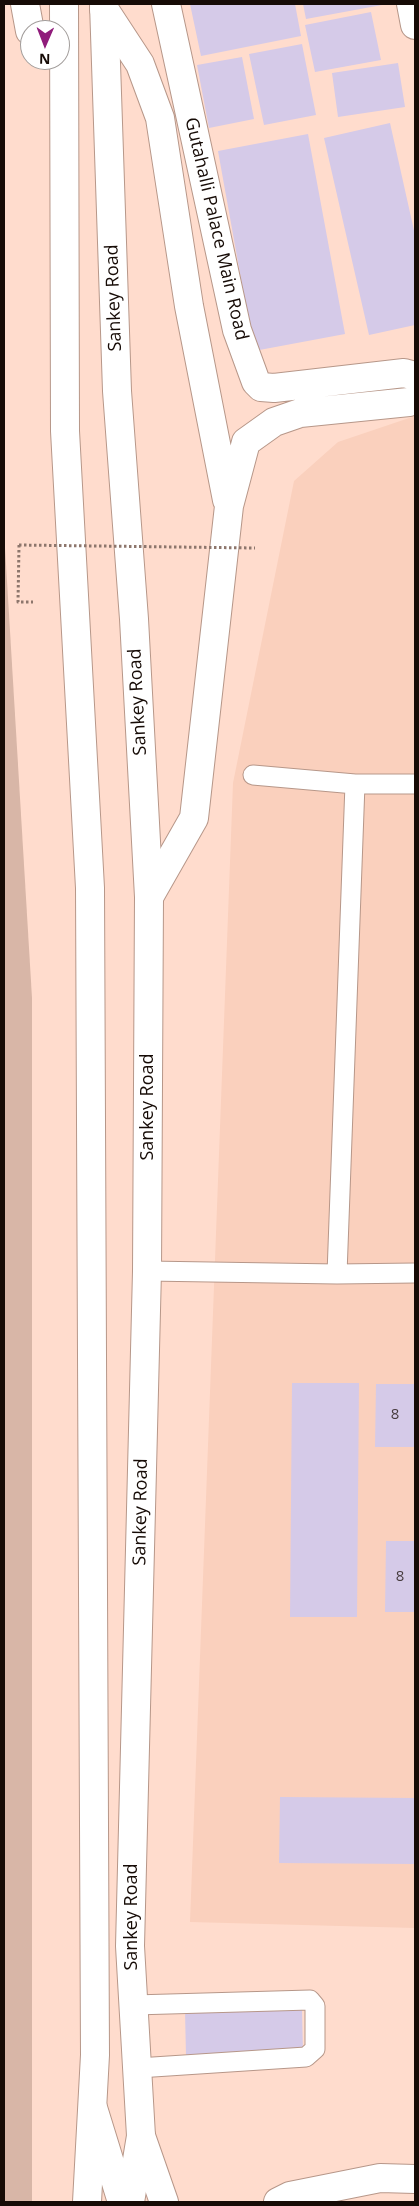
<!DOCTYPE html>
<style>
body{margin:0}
#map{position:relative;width:419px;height:2206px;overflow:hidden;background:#ffdccd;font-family:"Open Sans",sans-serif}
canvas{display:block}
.frame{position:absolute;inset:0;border:5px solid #160b06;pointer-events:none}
.north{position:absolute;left:20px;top:20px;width:50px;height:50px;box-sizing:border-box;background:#fff;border:1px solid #a29d9b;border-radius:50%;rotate:181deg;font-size:14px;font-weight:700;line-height:20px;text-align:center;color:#160b06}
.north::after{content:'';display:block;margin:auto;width:18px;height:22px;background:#901c7b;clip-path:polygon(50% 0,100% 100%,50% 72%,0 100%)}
</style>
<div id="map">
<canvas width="419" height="2206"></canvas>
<div class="frame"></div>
<div class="north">N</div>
</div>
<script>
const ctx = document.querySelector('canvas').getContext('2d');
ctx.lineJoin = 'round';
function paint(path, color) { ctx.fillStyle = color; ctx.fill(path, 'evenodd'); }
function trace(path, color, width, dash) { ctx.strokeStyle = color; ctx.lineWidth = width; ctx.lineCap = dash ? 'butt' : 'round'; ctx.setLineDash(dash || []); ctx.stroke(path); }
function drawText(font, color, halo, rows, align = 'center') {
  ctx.font = font + ' "Open Sans",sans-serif'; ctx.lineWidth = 5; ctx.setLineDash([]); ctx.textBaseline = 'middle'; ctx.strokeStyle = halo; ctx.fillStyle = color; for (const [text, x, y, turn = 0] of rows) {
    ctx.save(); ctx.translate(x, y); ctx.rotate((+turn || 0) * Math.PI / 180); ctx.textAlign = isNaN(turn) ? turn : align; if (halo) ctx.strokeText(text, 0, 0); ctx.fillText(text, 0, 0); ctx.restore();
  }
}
paint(new Path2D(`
 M415,416V1928L190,1922L233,783L294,481L338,442Z`), '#fad0bd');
paint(new Path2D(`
 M4,531L32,998V2202H4Z`), '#d8b6a7');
paint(new Path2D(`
 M190,4H295L301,36L201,56Z
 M303,4H382V5L306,19Z
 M371,12L381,60L315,72L305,25Z
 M302,44L316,115L264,125L249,54Z
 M242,57L254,119L209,128L197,65Z
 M398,63L405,107L338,117L332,73Z
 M390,123L415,235V325L369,335L324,138Z
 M308,134L345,334L254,351L218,151Z
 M292,1383H359L357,1617H290Z
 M376,1384H415V1447H375Z
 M386,1541H415V1612H385Z
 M280,1797L415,1798V1864L279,1863Z
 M302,2009L303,2054L186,2056L185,2011Z`), '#d5cae8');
const service = new Path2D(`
 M253,775L355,784H415
 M147,1271L337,1274L415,1273
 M337,1274L355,784
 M134,2005L310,2000L315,2006V2049L306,2057L138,2068`);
const minor = new Path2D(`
 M411,4L415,25`);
const tertiary = new Path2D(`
 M166,4L237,330L256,382L261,387L274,388L404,373L415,376
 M104,9L140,64L160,118L189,306L227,500
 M149,897L194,818L229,506L246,442L274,422L300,413L409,402L415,400
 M278,2202L290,2196L380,2178L415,2179`);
const secondary = new Path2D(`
 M93,2108L122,2202
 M141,2136L164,2202`);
const primary = new Path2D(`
 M25,4L30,31
 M64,4L65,431L90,888L95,2055L87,2202
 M104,4L117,391L134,619L149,897L147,1271L130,1946L141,2136L130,2202`);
trace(service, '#b79789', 21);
trace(minor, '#b79789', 30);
trace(tertiary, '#b79789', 30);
trace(secondary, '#b79789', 30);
trace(primary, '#b79789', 30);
trace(new Path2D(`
 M19,545L18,602H33`), '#8d766c', 3, [2.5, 2.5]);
trace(service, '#fff', 19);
trace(minor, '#fff', 28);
trace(tertiary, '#fff', 28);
trace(secondary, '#fff', 28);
trace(primary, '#fff', 28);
trace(new Path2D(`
 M19,545L255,548`), '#8d766c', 3, [2.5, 2.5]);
drawText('15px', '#463b3e', null, [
 ["8",395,1415],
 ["8",400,1577]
]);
drawText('18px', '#160b06', '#fff', [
 ["Gutahalli Palace Main Road",216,229,77],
 ["Sankey Road",114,298,-92],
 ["Sankey Road",138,702,-93],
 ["Sankey Road",148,1107,-90],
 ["Sankey Road",141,1512,-89],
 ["Sankey Road",132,1917,-90]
]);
</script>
